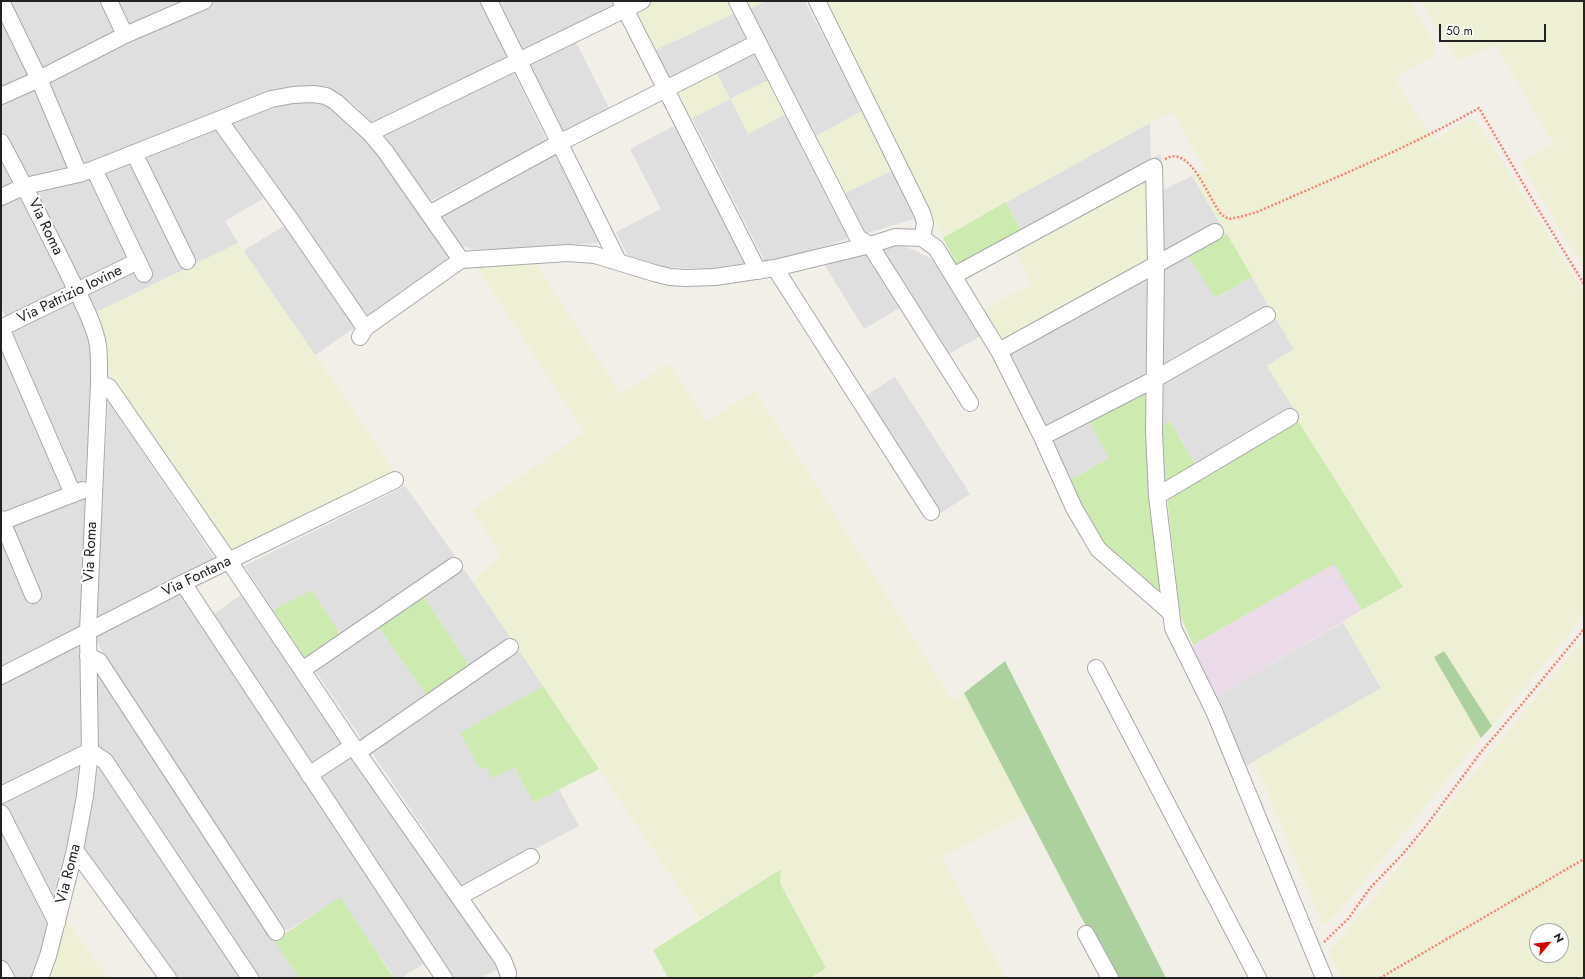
<!DOCTYPE html>
<style>
body{margin:0}
#map{position:relative;width:1585px;height:979px;overflow:hidden;background:#f2efe9;font-family:Jost,sans-serif}
canvas{display:block}
.frame{position:absolute;inset:0;border:2px solid #222;pointer-events:none}
.north{position:absolute;left:1529px;top:923px;width:40px;height:40px;box-sizing:border-box;background:#fff;border:1px solid #a7a7a7;border-radius:50%;rotate:62deg;font-size:11px;font-weight:700;line-height:16px;text-align:center;color:#222}
.north::after{content:'';display:block;margin:auto;width:14px;height:18px;background:#d40000;clip-path:polygon(50% 0,100% 100%,50% 72%,0 100%)}
.scale{position:absolute;left:1439px;top:24px;width:107px;height:18px;box-sizing:border-box;border:2px solid #222;border-top:0;padding-left:5px;font-size:12px;line-height:14px;white-space:nowrap;color:#222;-webkit-text-stroke:3px #fff;paint-order:stroke}
</style>
<div id="map">
<canvas width="1585" height="979"></canvas>
<div class="frame"></div>
<div class="north">N</div>
<div class="scale">50 m</div>
</div>
<script>
const ctx = document.querySelector('canvas').getContext('2d');
ctx.lineJoin = 'round';
function paint(path, color) { ctx.fillStyle = color; ctx.fill(path, 'evenodd'); }
function trace(path, color, width, dash) { ctx.strokeStyle = color; ctx.lineWidth = width; ctx.lineCap = dash ? 'butt' : 'round'; ctx.setLineDash(dash || []); ctx.stroke(path); }
function drawText(font, color, halo, rows, align = 'center') {
  ctx.font = font + ' Jost,sans-serif'; ctx.lineWidth = 4; ctx.setLineDash([]); ctx.textBaseline = 'middle'; ctx.strokeStyle = halo; ctx.fillStyle = color; for (const [text, x, y, turn = 0] of rows) {
    ctx.save(); ctx.translate(x, y); ctx.rotate((+turn || 0) * Math.PI / 180); ctx.textAlign = isNaN(turn) ? turn : align; if (halo) ctx.strokeText(text, 0, 0); ctx.fillText(text, 0, 0); ctx.restore();
  }
}
paint(new Path2D(`
 M1,1H613L616,6L375,125L354,105L326,86H306L272,92L84,167L30,179L1,128Z
 M765,1H805L862,111L816,136L750,9Z
 M735,13L749,39L671,81L653,51Z
 M576,42L610,110L562,132L528,64Z
 M756,49L771,79L730,99L788,113L852,237L807,253L765,262L692,118L730,99L715,70Z
 M512,69L547,141L431,201L384,135Z
 M304,99L318,101L339,112L372,144L451,261L315,355L243,251L295,219L229,125L275,105Z
 M1150,123L1151,159L1161,154L1163,190L1192,176L1227,234L1188,256L1216,298L1252,277L1294,349L1267,366L1299,417L1298,421L1202,476L1170,421L1109,458L1064,483L1000,352L1147,262L1029,243L1006,202Z
 M676,125L747,265L729,270L664,267L628,256L616,232L661,209L630,149Z
 M216,128L264,198L225,221L238,243L93,314L35,191Z
 M1,152L19,182L1,191Z
 M553,152L600,238V241L596,243L477,251L460,245L449,230L438,211Z
 M893,170L917,218L865,234L845,193Z
 M23,192L69,289L7,320L1,307V203Z
 M894,245L909,248L932,259L951,285L982,335L947,355L884,253V247Z
 M866,253L901,307L864,329L824,264Z
 M75,300L94,351L90,478L75,484L9,329Z
 M1,336L66,489L1,515Z
 M895,377L970,494L941,513L865,396Z
 M108,401L217,562L101,618L97,614Z
 M405,486L455,556L341,635L311,590L273,610L244,566Z
 M88,494L81,631L1,672V530Z
 M464,569L510,637L470,667L423,596Z
 M181,590L427,962L401,978H395L340,898L287,931L112,668L92,633Z
 M241,595L343,744L311,766L211,616Z
 M1343,622L1381,688L1241,769L1212,699Z
 M378,627L427,696L362,740L316,672Z
 M88,631V656L299,978H168L75,851L40,978H1V674Z
 M519,650L543,686L461,733L480,769L486,767H515L533,803L559,789L579,826L463,887L371,751Z
 M352,757L449,897L498,969L479,978H454L320,778L336,768L335,765Z`), '#e0dfdf');
paint(new Path2D(`
 M1334,563L1362,610L1212,699L1187,649Z`), '#ebdbe8');
paint(new Path2D(`
 M657,1H729L735,13L653,51L634,12Z
 M746,1H765L750,9Z
 M826,1H1410L1435,44V53L1398,77V84L1420,120L1434,138H1438L1466,120L1471,119L1477,122L1584,293V612L1576,626L1492,726L1444,651L1434,657L1481,738L1338,913L1323,925L1254,761L1381,688L1343,622L1403,587L1298,421L1299,417L1267,366L1294,349L1192,176L1206,170L1172,112L1145,125L943,238Z
 M1421,1H1584V269L1520,162L1553,144L1496,45L1459,61Z
 M715,70L730,99L771,79L788,113L748,134L730,99L692,118L677,91Z
 M862,111L893,170L845,193L816,136Z
 M1142,182L1146,185L1147,262L1001,343L982,310L1032,284L1015,251Z
 M238,243L395,471L231,553L105,366L93,314Z
 M535,263L621,394L668,364L707,421L755,391L826,500L953,701L964,693L1027,813L942,857L1005,978H810L826,968L780,882V869L700,919L473,582L501,554L472,510L584,432L477,268Z
 M1584,638V978H1340L1329,952ZM1537,931H1561V955H1537Z
 M65,917L107,978H47Z`), '#eef0d5');
paint(new Path2D(`
 M1006,202L1022,231L957,267L943,238Z
 M1227,234L1252,277L1215,298L1188,256Z
 M1141,393L1147,396L1161,588L1155,591L1110,551L1091,525L1068,481L1109,458L1089,421Z
 M1170,421L1196,466L1168,482L1165,481L1162,425Z
 M1298,421L1403,587L1362,610L1334,564L1193,645L1180,615L1167,497Z
 M311,590L341,635L306,660L273,610Z
 M423,596L470,667L427,696L378,627Z
 M543,686L599,769L533,803L515,767L492,778L486,767L480,769L460,733Z
 M781,869L780,883L826,968L810,978H668L653,950Z
 M340,897L394,978H299L274,941Z`), '#cdebb0');
paint(new Path2D(`
 M1444,651L1492,726L1481,738L1434,657Z
 M1005,661L1166,978H1113L964,693Z`), '#add19e');
const minor = new Path2D(`
 M1,1L39,79L79,174
 M109,1L125,35
 M489,1L618,261
 M621,1L758,271
 M737,1L858,238L870,245L970,403
 M817,1L922,213L925,223L922,238
 M1,96L39,79L125,35L204,1
 M219,120L290,219L365,328
 M370,133L642,1
 M1,142C23,183 44,225 65,267C76,291 91,315 97,340C100,354 99,369 99,383L88,631L90,751L85,796L75,850L48,956L40,978
 M134,153L187,261
 M94,169L144,274
 M1,197L25,186L79,174L94,169L271,99L293,95L313,94L326,96L336,102L370,133L385,151L461,260
 M429,214L559,143L757,43
 M775,268L931,512
 M953,276L1154,167L1156,265L1154,432L1157,496L1173,628L1214,711L1324,978
 M1,328L73,494
 M1,328L138,261
 M360,337L365,328L461,260L568,253L595,255L654,273L670,277L686,278L715,277L775,268L870,245L895,237L922,238L936,248L999,351L1042,437L1074,508L1098,549L1171,613
 M999,351L1215,232
 M99,383L109,387L229,561L353,746L503,960L508,973
 M1042,437L1155,379L1267,315
 M1157,496L1290,417
 M1,519L33,595
 M1,522L83,490
 M183,583L444,978
 M88,656L99,661L276,932
 M1096,668L1258,978
 M302,670L454,566
 M1,676L183,583L395,480
 M358,752L510,647
 M309,775L353,746
 M1,795L90,751L105,761L250,978
 M1,813L57,923
 M75,850L168,978
 M459,897L531,857
 M1086,934L1110,978
 M1,969L6,978`);
trace(minor, '#a9a9a9', 18);
trace(new Path2D(`
 M1165,159C1190,144 1208,197 1219,211C1221,215 1225,217 1229,219L1240,217L1257,212C1332,179 1408,148 1479,108L1535,204L1584,284
 M1324,942L1348,919L1370,888L1402,855L1426,826L1481,752L1522,704L1584,629
 M1380,978L1584,859`), '#fa8072', 2.5, [2, 2]);
trace(minor, '#fff', 16);
drawText('15px', '#222', '#fff', [
 ["Via Roma",45,227,64],
 ["Via Patrizio Iovine",70,295,-26],
 ["Via Roma",91,552,-87],
 ["Via Fontana",197,577,-26],
 ["Via Roma",69,874,-76]
]);
</script>
